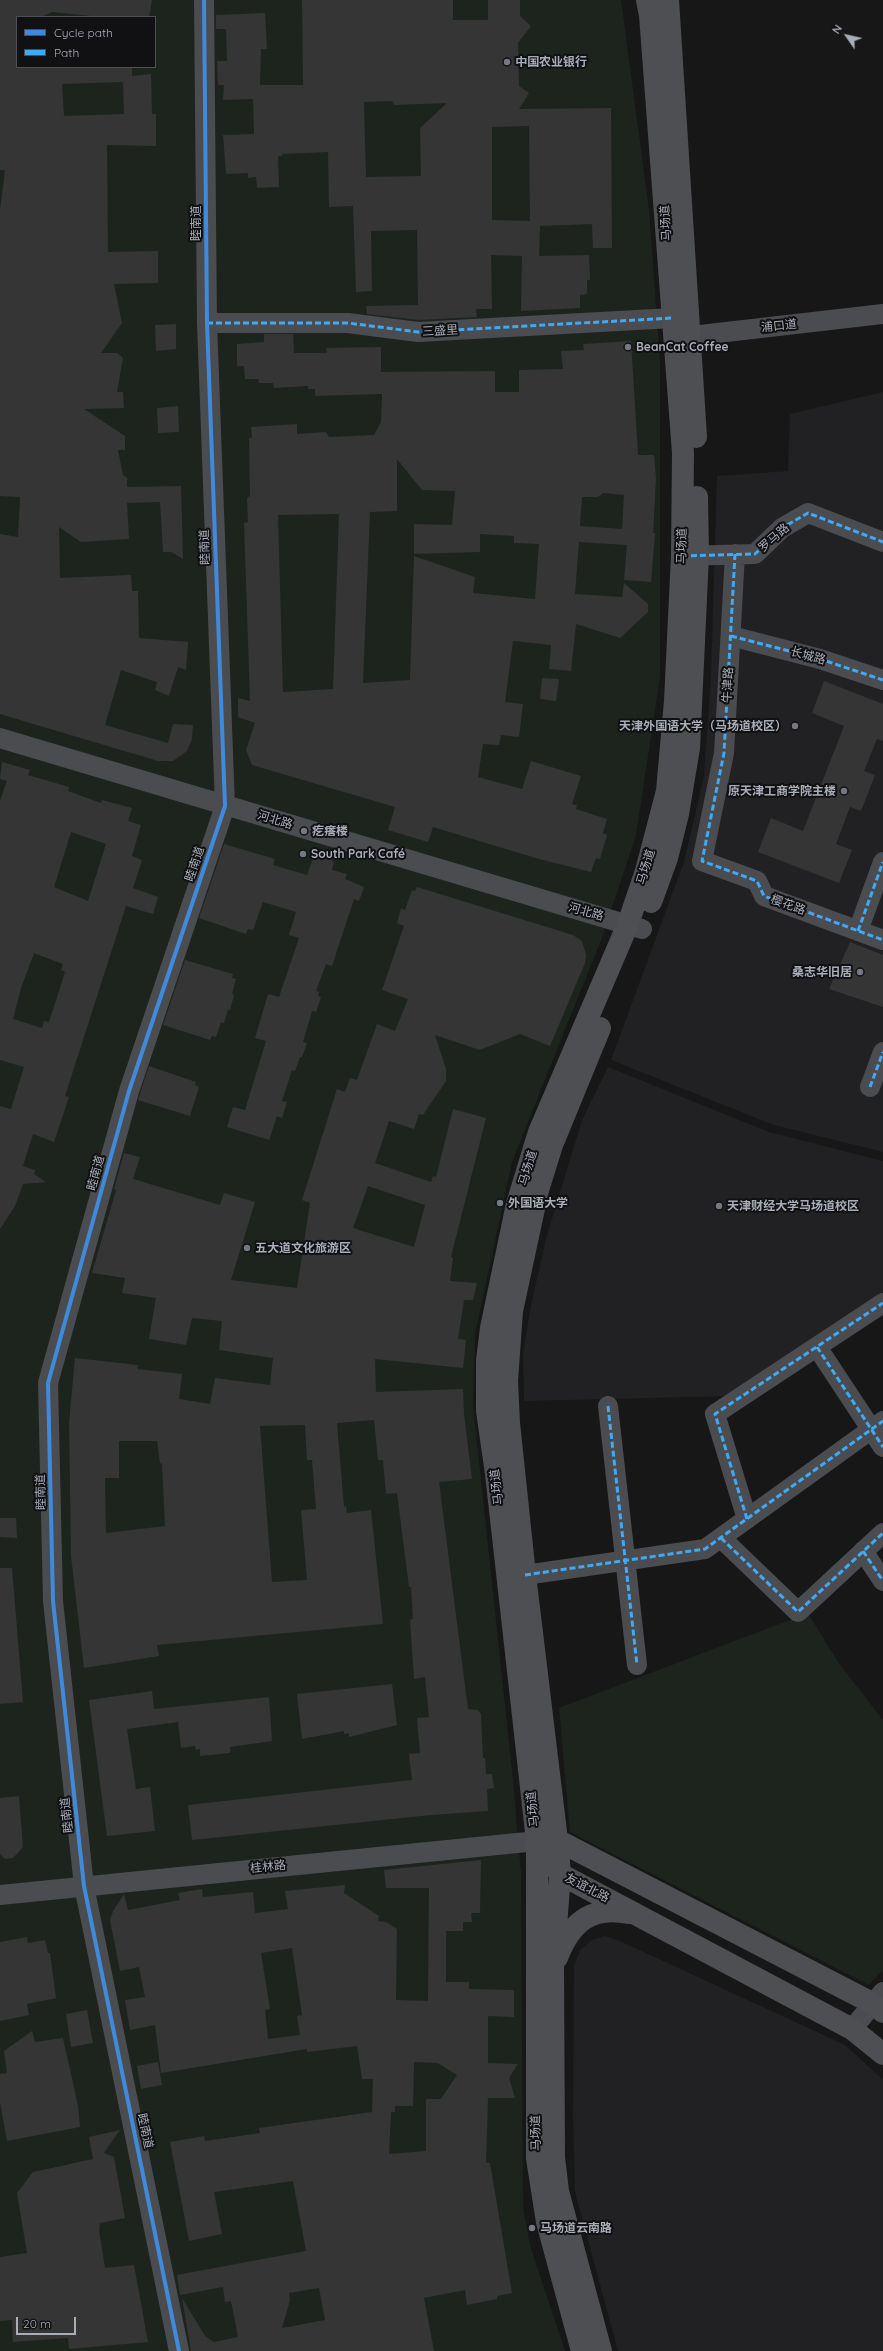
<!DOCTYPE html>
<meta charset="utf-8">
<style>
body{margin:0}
#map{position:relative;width:883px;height:2351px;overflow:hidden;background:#171717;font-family:Quicksand,sans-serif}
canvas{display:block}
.legend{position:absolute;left:16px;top:16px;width:140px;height:52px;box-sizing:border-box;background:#111113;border:1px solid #4d4f55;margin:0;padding:5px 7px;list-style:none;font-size:12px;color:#a8adb8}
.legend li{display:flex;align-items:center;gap:8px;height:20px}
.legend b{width:20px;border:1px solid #4d4f55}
.north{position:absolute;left:827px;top:16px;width:40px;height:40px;-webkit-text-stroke:3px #111113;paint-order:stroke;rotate:304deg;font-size:11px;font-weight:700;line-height:16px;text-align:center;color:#a8adb8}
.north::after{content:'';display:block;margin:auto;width:14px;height:18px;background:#a8adb8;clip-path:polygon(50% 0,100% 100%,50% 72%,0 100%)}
.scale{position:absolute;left:16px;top:2317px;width:60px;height:18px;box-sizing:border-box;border:2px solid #a8adb8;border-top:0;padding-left:5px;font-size:12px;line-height:14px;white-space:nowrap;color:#a8adb8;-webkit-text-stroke:3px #111113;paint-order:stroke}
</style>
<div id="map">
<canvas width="883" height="2351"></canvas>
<ul class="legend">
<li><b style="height:5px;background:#408adc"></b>Cycle path</li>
<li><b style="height:5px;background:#3fa9f5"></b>Path</li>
</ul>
<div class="north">N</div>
<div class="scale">20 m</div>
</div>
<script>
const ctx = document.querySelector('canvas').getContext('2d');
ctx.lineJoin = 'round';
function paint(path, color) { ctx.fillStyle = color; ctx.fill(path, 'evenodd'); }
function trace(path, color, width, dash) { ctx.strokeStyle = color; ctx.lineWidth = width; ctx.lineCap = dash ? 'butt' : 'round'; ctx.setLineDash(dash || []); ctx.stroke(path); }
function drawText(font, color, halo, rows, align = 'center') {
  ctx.font = font + ' Quicksand,"Noto Sans SC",sans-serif'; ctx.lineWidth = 4; ctx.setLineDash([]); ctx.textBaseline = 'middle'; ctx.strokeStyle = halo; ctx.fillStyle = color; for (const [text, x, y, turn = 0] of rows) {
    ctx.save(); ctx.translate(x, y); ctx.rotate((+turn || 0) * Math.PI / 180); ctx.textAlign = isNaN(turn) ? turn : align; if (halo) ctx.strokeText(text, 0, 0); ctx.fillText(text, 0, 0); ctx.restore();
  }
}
paint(new Path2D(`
 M883,392V1152L774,1125L611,1060L684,862L704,776L711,676L717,476L788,471L790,414Z
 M608,1067L769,1132L883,1161V1296L732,1396L524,1401L523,1353L531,1305L547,1235L582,1120Z
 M605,1936L620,1941L845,2045L883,2080V2351H618L575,2192L573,2115L574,1966L580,1950L592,1940Z`), '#212123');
paint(new Path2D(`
 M0,0H621L649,210L660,362V677L636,835L601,940L512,1162L475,1334L473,1405L513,1780L521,1873L523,2208L530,2245L565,2351H0ZM17,17H155V67H17Z
 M808,1613L838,1662L883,1720V1970L869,1985L570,1832L559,1708Z`), '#1d241e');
paint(new Path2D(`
 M0,0H152L149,17H101L52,12L41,17H17V67H132V76L151,74L152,114H156V146L107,145L108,252L158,251V283L114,284L122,323L101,353H117L123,358L117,392H123L124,408L84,409L125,436V450H118L123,475L127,478V487L181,486L183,559L171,552H163L160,502L127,503L129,539L81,542L59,527L60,578L131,575L132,591H138L139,638L188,642L186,670L178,667L169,696L155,690L157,682L121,670L105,725L168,743L173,724L193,725L192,739L187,751L173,761H158L0,714V534L18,537L20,497L0,496V210L5,170H0ZM123,82L124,114L64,116L62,84Z
 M302,0H453V20H488V0H520V16L531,26L518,43L519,86L529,93L519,109L611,108L612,248H593L592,224L540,226L539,256L589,255L590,280H587V294L580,295V308L521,311L522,256L491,255L492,309H476L477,317L418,320L367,314L366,306L418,305L417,230L371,231L372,291L356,292L353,206L329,207L328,152L282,154V156H278L279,187L257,188L256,177L248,178V173L226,174L223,135L254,134L253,99L223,100L224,85H218L217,61H227L226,29H216V15L265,13L267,49H261L260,85H303ZM393,101L394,105L447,103L420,128L421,176L366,177L364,102ZM529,126L530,221L492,220V127Z
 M176,324V349L156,351L155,325Z
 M264,334H293L294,353H327L326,348L381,347V372L495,371V392H519V370L563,369L561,351L584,350L583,344L631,341L638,455H654L656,478L653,533H655L651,582L624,580L627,545L579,542L575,594L622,597L624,583L648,604V612L620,638L576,624L571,671L549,669L551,645L513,641L505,702L523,704L519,737L501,735L499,745L483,744L478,777L522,789L531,761L581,776L572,804L577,805L576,809L607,819L603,833L607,835L600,859L596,858L591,872L539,859L433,827L428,842L388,830L395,807L252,765L246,750L255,723L238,717V698L250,701L244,523L248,522L247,498L250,496L249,438H252L251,427L297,424V434L326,432L329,437L374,435L381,422L382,394L315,396V389H308V386L274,388L273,383H258L259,379H245L244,366H237V344L264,342ZM397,459L422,490L455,491L452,525L414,524V554L480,552V534L514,536V543L539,544L535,599L473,593L475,577L414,556L410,680L363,683L370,512L397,511ZM603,493L624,495L622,529L580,526L582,497H598ZM339,514L333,689L283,692L278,515Z
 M178,406L179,432L158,433L157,408Z
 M542,678L559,679L556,701L540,699Z
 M824,681L883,704V741L877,739L864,771L875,775L861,811L850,807L836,844L852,850L839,883L758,852L771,818L803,831L844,726L812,713Z
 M2,762L30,770L28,775L69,787L68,791L101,803L102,800L132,808L128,821L141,825L132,856L142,860L133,888L158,897L153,914L126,906L65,1096L69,1097L54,1142L33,1134L23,1166L35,1170L34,1174L46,1182L23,1184L15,1206L0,1229V1106L11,1109L24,1067L0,1060V801L7,781L0,779ZM71,832L106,844L88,901L54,887ZM34,953L63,964L61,970L65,972L49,1022L44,1021L42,1028L13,1019L21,988Z
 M224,844L275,859L273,865L307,875L314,855L326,859L334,861L332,870L347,874L345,879L364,887L359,901L354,899L332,966L326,964L316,991L319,992L318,996L321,997L316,1012L312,1011L303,1042L307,1043L302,1057H300L295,1071L292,1070L282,1101L287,1102L282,1118L277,1116L269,1140L227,1127L233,1107L245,1110L266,1041L255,1038L268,994L279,997L299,938L289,935L296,912L263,902L253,930L248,929L246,934L199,918Z
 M417,887L573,935L582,941L586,955L585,963L550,1046L520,1034L480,1050L435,1035L446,1069V1081L423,1115L419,1114L414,1129L389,1121L375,1163L431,1182L433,1176L436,1177L453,1109L486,1118L451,1257L453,1258L450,1281L477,1283L473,1300H464L458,1339L466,1340L463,1368L375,1359L376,1392L463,1389L464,1414L472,1479L439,1482L468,1709L478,1710L481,1714L483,1758H485L486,1774H492L494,1788L487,1789L488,1811L431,1815L192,1840L188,1805L412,1780L409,1754L420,1753L417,1718L429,1717L425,1677L414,1679L410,1620L413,1619L411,1587H409L397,1493L386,1494L383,1460H378L374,1420L337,1423L344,1507L346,1506L347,1513L371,1510L383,1624L157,1645L159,1656L84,1668L71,1556L69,1422L75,1358L138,1365L137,1369L182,1374L179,1399L210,1404L215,1378L270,1385L273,1358L219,1350L222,1321L192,1318L186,1345L149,1339L156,1298L122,1293L125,1278L92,1273L116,1190L114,1189L124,1153L140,1157L133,1179L220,1205L224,1193L255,1202L231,1280L297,1288L310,1203L302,1200L337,1089L345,1092L350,1078L357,1080L377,1024L395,1031L408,999L382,990L404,926L397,923L401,908L405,910L412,890L415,891ZM368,1186L425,1205L414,1247L353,1228ZM305,1425L307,1460H312L316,1509L301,1510L307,1580L272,1582L260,1426ZM119,1441H157L160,1463L162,1464L165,1526L106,1533L105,1478H119Z
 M850,942L883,955V1007L829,989Z
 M185,960L233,974L232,978L236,979L232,994L234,995L230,1010H228L224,1023L221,1022L216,1037L212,1036L210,1040L163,1025Z
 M149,1066L196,1082L195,1085L199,1087L190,1116L138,1100Z
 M0,1518H16L17,1538L0,1537Z
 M0,1568H12L23,1702L0,1704Z
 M392,1684L397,1725L349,1737V1733L344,1734V1731L302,1739L297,1694Z
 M152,1691L154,1709L269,1697L272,1741L230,1747V1753L200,1756V1749L196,1750L195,1746L181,1748L178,1722L127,1729L136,1789L150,1787L155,1831L107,1836L89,1700Z
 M19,1796L23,1847L13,1858L5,1859L0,1854V1798Z
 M481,1860L480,1913H471L472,1922H463V1931H446V1982H469V1989L514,1990V2017L488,2016V2063L518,2064L509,2078L515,2098H488L486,2163H490L512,2293L497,2296V2299L467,2305L465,2290L424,2298L434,2351H191L182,2298L205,2336L214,2342L238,2337L231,2301L225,2302L223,2287L180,2295L177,2275L306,2251L293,2181L214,2192L222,2234L189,2241L170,2142L204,2136L205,2141L260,2133L259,2128L372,2112L373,2079H362L357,2046L307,2052V2049L161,2073L155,2025L130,2030L125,2000L145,1997L139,1967L120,1971L110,1920L113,1911L124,1894L128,1910L180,1900L178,1893L202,1889L203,1897L253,1892L255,1913L288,1909L285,1891L345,1885L344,1893L379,1916L378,1921L386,1922L397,1929L396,2000L428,2001L429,1888H386L384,1870ZM292,1948L302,2015L297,2016L300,2035L268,2039L265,2010L270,2009L261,1953ZM414,2062L438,2063L457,2075L441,2099H426V2151L389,2154L391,2112H395V2106H413ZM319,2288L325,2320L282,2328L290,2300L289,2293Z
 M27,1937L28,1943L45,1940L48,1953H50L56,1998L27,2004L29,2015L0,2021V1942Z
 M87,2010L93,2043L71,2047L66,2014Z
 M32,2031L35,2042L63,2038L78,2106L80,2127L7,2141L0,2102V2074L7,2073L4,2051Z
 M158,2062L162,2085L141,2089L137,2066Z
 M120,2130L104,2153L114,2157L125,2218L100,2223L99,2230L105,2268L134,2265L148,2342L69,2349L68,2338L13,2342L12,2320L0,2321V2257L27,2253L17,2193L33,2172L93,2159L89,2137Z`), '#353536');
trace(new Path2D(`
 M207,323H348L418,332L673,318
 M674,338L883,314
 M735,554L724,753L702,861L757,881L764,896L883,940
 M682,556L755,554L782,528L808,513L883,542
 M731,636L820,659L883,680
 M0,738L642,929
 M858,931L883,862
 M870,1087L883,1052
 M817,1347L883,1447
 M608,1406L637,1665
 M747,1519L715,1414L883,1303
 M721,1538L798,1612L883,1533
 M863,1551L883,1581
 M525,1575L705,1549L883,1421
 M0,1895L537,1841
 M852,2029L883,1992
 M179,2351L84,1886L53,1601L48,1383L129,1091L225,806L207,323L204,0`), '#4b4c50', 20);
trace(new Path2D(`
 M668,0L696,437
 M651,902L667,858L678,814L689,748L698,556L697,497
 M600,1028L552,1145L538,1190L512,1311L507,1381L509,1423L525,1575L557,1840L560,1874L553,1966L554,2157L558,2191L601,2351
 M545,1841L557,1840L874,2004L883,2012
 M552,1863L560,1874L852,2029L883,2054
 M557,1958C570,1923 591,1905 629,1913
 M582,2351L547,2222L537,2158V1841L496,1474L487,1411V1360L491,1328L517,1204L539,1132L628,924L646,871L667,791L675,701L682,556L683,453L650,15L647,0`), '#4d4f52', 22);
trace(new Path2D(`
 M207,323H348L418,332L673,318
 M735,554L724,753L702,861L757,881L764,896L883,940
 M682,556L755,554L782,528L808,513L883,542
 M731,636L820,659L883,680
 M858,931L883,862
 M870,1087L883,1052
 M817,1347L883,1447
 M608,1406L637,1665
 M747,1519L715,1414L883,1303
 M721,1538L798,1612L883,1533
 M863,1551L883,1581
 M525,1575L705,1549L883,1421`), '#3fa9f5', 3, [6, 3]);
trace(new Path2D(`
 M179,2351L84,1886L53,1601L48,1383L129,1091L225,806L207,323L204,0`), '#408adc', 4);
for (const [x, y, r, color] of [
 [507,62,4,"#757880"],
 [628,347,4,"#757880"],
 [795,726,4,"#757880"],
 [844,791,4,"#757880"],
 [304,831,4,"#757880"],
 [303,854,4,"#757880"],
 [860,972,4,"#757880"],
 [500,1203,4,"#757880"],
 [719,1206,4,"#757880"],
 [247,1248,4,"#757880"],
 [532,2228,4,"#757880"]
]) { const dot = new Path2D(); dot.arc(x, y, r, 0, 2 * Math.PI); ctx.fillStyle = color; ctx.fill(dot); trace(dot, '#111113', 1.5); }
drawText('bold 12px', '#a8adb8', '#111113', [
 ["中国农业银行",515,62],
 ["BeanCat Coffee",636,347],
 ["天津外国语大学（马场道校区）",787,726,"right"],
 ["原天津工商学院主楼",836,791,"right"],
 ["疙瘩楼",312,831],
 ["South Park Café",311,854],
 ["桑志华旧居",852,972,"right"],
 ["外国语大学",508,1203],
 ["天津财经大学马场道校区",727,1206],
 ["五大道文化旅游区",255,1248],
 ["马场道云南路",540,2228]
], 'left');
drawText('12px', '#a8adb8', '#111113', [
 ["睦南道",196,223,-90],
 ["马场道",666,223,-94],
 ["浦口道",779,326,-6],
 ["三盛里",440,331,-3],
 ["罗马路",774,538,-41],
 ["马场道",682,546,-89],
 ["睦南道",205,547,-92],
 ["长城路",808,656,15],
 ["牛津路",728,685,-87],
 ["河北路",275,820,17],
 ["睦南道",195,864,-71],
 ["马场道",646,867,-73],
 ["樱花路",788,905,20],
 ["河北路",586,912,16],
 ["马场道",528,1168,-73],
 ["睦南道",96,1173,-75],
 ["马场道",497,1487,-97],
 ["睦南道",41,1492,-91],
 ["马场道",533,1809,-96],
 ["睦南道",67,1815,-96],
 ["桂林路",268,1867,-6],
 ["友谊北路",587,1888,27],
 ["睦南道",145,2131,78],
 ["马场道",536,2133,-91]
]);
</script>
